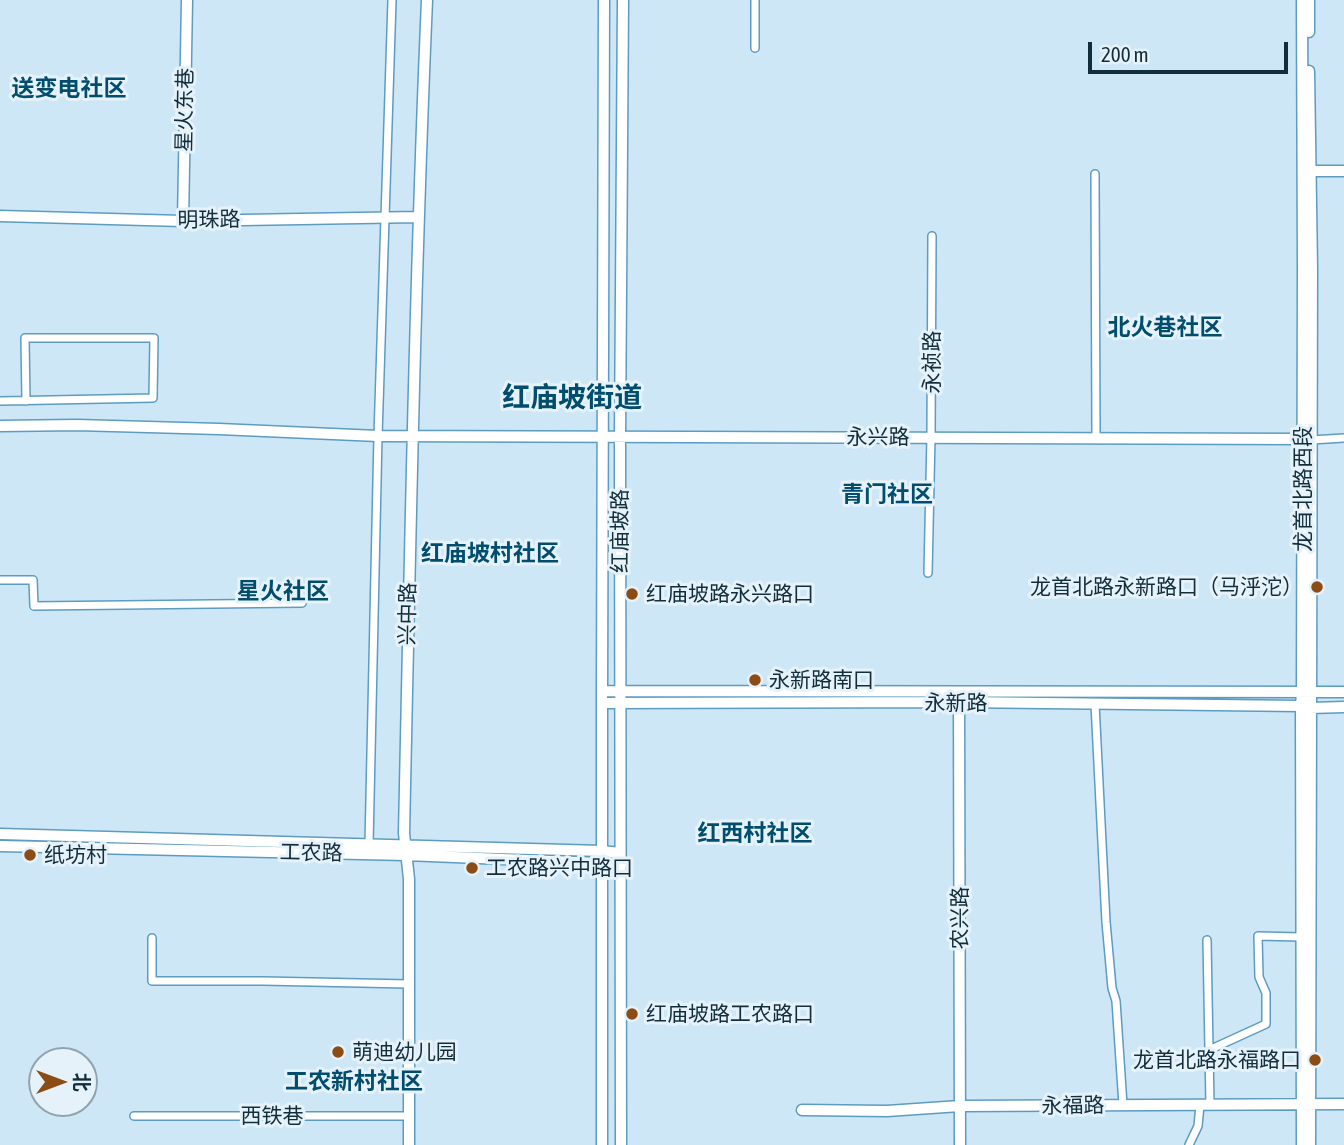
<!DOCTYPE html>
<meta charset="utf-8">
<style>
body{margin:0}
#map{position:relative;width:1344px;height:1145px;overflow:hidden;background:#cee7f7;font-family:"Asap Condensed","Noto Sans SC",sans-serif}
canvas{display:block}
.north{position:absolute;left:28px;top:1047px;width:70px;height:70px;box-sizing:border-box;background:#e6f2fa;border:2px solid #91a3ae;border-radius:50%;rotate:90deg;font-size:19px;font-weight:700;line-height:28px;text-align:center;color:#122d3b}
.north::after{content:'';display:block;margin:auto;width:24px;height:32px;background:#8c4c15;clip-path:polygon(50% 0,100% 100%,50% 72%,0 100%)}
.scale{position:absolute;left:1088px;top:42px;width:200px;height:32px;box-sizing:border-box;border:4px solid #122d3b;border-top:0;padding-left:9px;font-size:21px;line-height:24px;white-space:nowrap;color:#122d3b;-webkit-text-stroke:5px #e6f2fa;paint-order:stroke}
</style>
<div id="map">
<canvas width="1344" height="1145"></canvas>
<div class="north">北</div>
<div class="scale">200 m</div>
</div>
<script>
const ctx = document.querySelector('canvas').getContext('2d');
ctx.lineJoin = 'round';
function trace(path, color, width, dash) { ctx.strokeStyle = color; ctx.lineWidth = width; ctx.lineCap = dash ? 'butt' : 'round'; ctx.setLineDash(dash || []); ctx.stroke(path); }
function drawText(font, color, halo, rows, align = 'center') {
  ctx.font = font + ' "Asap Condensed","Noto Sans SC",sans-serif'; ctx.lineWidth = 6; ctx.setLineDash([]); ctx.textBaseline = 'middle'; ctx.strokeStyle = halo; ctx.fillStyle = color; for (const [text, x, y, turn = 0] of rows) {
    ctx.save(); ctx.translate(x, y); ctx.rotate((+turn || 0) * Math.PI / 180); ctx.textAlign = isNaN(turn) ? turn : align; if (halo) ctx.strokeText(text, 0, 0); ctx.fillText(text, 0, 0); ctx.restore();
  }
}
const street = new Path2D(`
 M755,0V48
 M1095,174L1096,438
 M0,401L153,398L154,338H25L26,401
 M1311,440L1344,438
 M928,573L931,437L932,236
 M0,580H33L34,606L302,603
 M1095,704L1106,922L1112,988L1116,1001L1123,1105
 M369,844L378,436L392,0
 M152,938V981H263L409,984
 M1207,940L1210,1105
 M1209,1050L1266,1024V993L1259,977L1258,936L1301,937
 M134,1116H409
 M1189,1145L1198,1126L1200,1105`);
const secondary = new Path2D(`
 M1309,32V0
 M1309,71L1312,269L1310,1145
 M1306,171H1344
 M0,216L183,221L418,217
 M183,221L187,0
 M0,426L77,425L219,429L378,436L1303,439L1311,440
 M602,691L1344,692
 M959,698L960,1145
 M602,703L959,702L1301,706L1310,708L1344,707
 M0,834L602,851L620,853
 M0,846L406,855L622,864
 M802,1110L887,1111L960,1106L1344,1104
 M409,1145V879L404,833C410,555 415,278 427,0
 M602,1145V691L604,0
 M621,1145L620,436L623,0
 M1302,1145L1301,706L1302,692L1303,269L1302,0`);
trace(street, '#5c9cc1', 10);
trace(secondary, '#5c9cc1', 13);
trace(street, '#fff', 7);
trace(secondary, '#fff', 10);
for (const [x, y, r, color] of [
 [1317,587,7,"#8c4c15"],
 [632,594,7,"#8c4c15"],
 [755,680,7,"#8c4c15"],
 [30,855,7,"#8c4c15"],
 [472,868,7,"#8c4c15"],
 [632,1014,7,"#8c4c15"],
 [338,1052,7,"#8c4c15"],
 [1315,1060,7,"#8c4c15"]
]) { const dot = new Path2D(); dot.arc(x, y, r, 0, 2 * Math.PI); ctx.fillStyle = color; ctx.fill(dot); trace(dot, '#e6f2fa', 2.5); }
drawText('21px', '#122d3b', '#e6f2fa', [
 ["星火东巷",185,110,-89],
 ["明珠路",209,220,-1],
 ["永祯路",932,362,-90],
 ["永兴路",878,437],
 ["龙首北路西段",1303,489,-90],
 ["红庙坡路",620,531,-90],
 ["兴中路",408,614,-89],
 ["永新路",956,703],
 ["工农路",311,853,1],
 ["农兴路",960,918,-90],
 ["永福路",1073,1106,-1],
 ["西铁巷",272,1116]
]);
drawText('21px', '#122d3b', '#e6f2fa', [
 ["龙首北路永新路口（马泘沱）",1303,587,"right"],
 ["红庙坡路永兴路口",646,594],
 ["永新路南口",769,680],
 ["纸坊村",44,855],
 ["工农路兴中路口",486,868],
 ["红庙坡路工农路口",646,1014],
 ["萌迪幼儿园",352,1052],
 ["龙首北路永福路口",1301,1060,"right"]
], 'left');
drawText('bold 23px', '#004d6e', '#e6f2fa', [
 ["送变电社区",69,89],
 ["北火巷社区",1165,328],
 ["青门社区",887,495],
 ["红庙坡村社区",490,554],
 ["星火社区",283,592],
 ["红西村社区",755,834],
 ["工农新村社区",354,1082]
]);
drawText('bold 28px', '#004d6e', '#e6f2fa', [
 ["红庙坡街道",572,398]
]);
</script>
